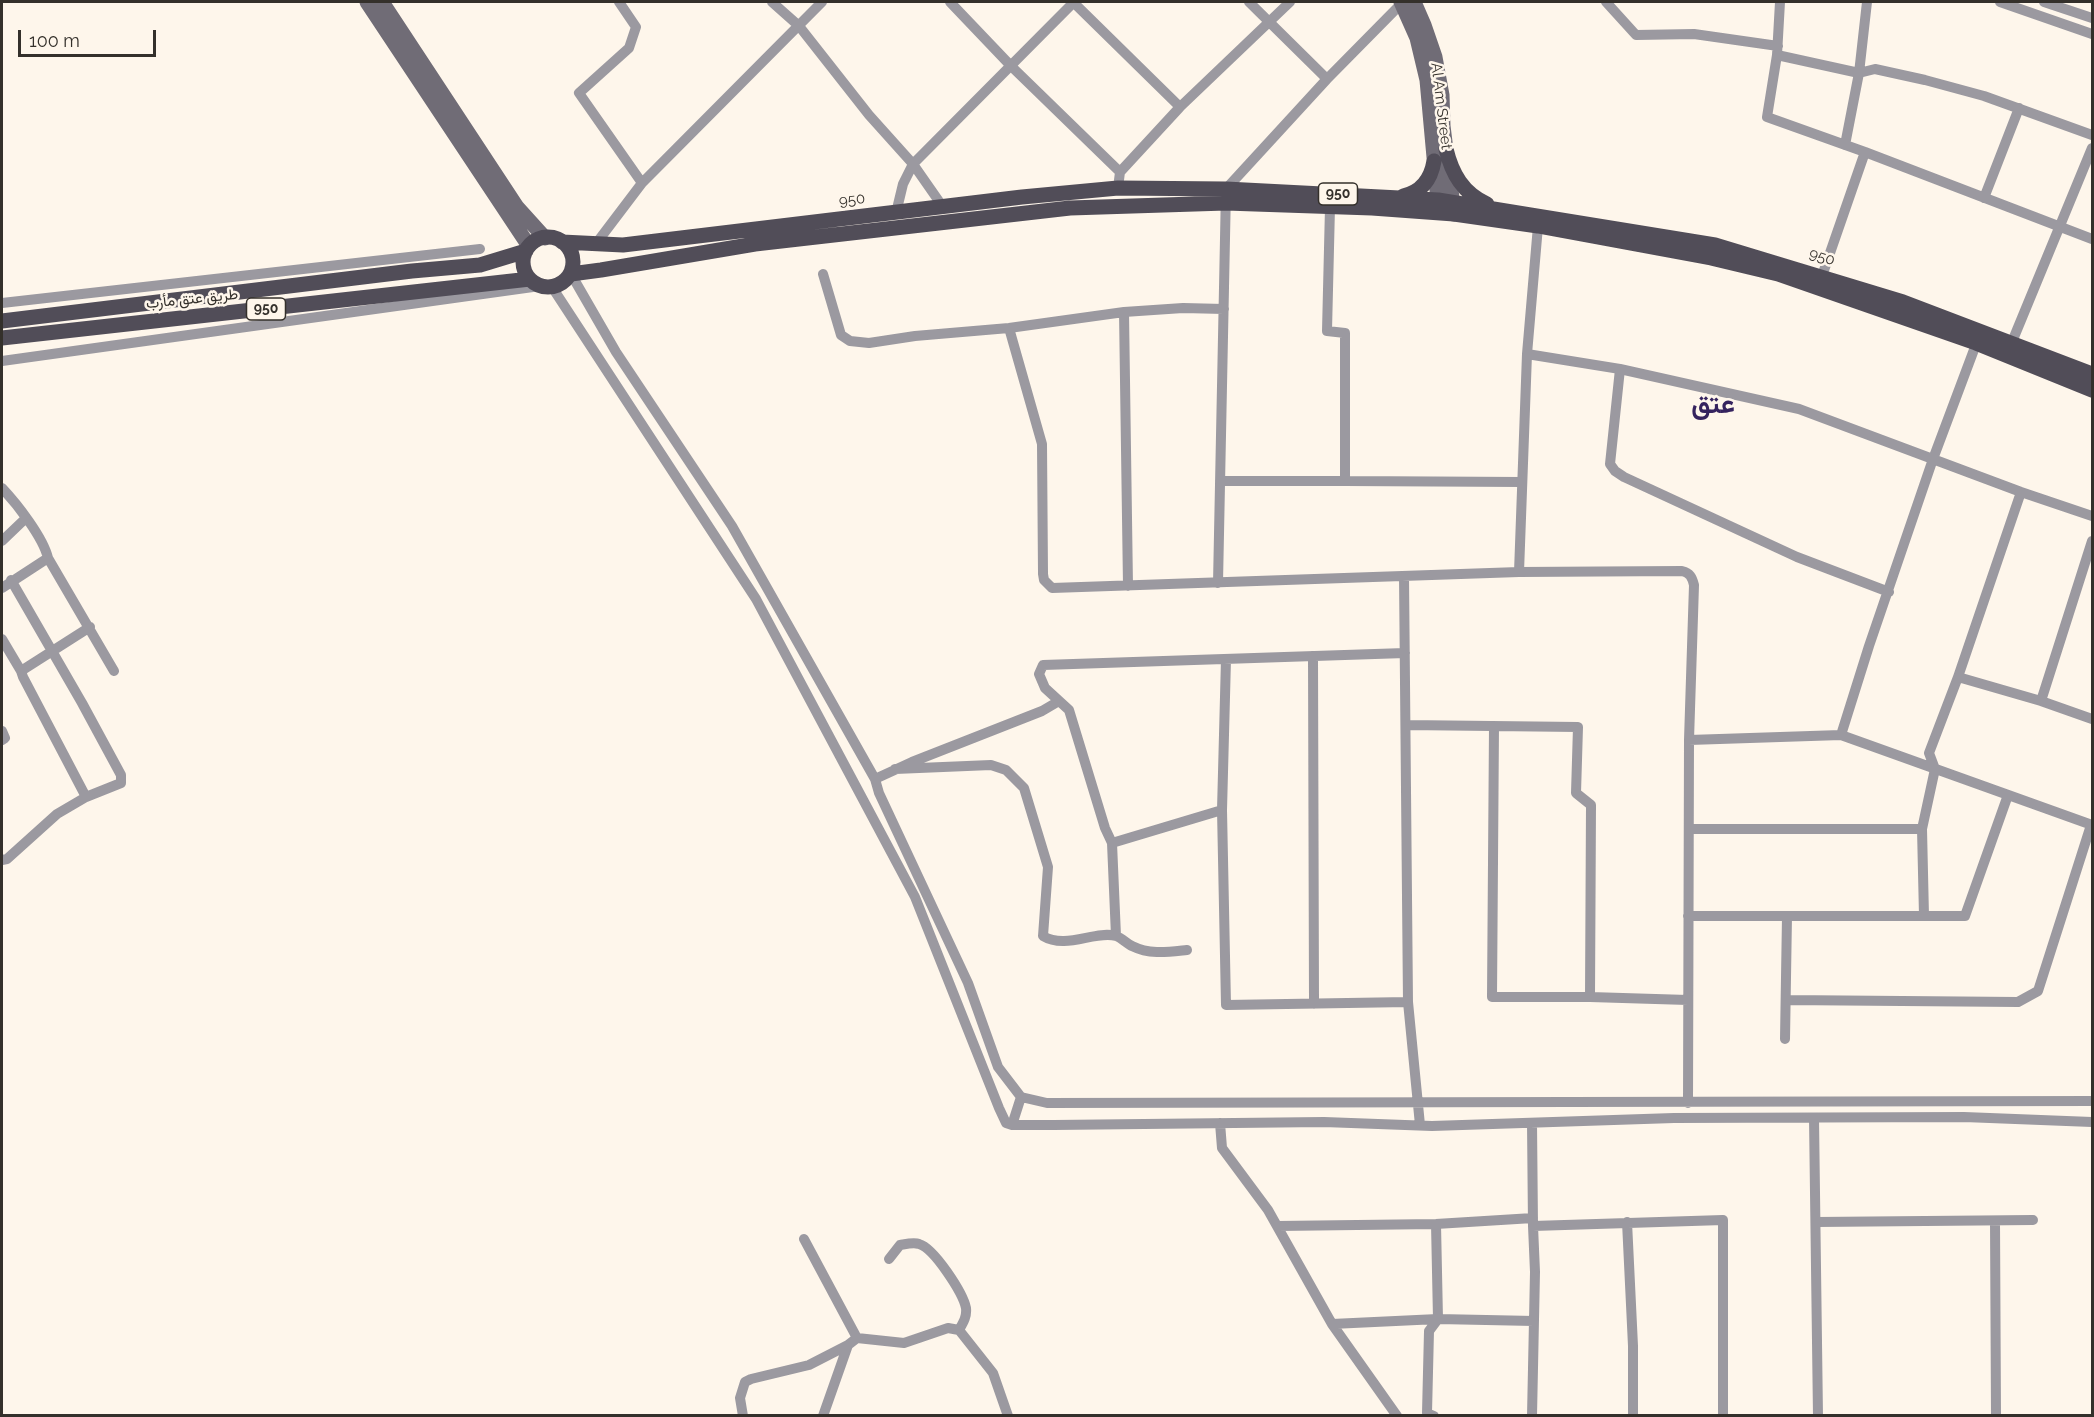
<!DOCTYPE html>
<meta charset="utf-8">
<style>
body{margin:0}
#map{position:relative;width:2094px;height:1417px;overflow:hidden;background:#fef6eb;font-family:Raleway,sans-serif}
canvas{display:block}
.frame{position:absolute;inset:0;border:3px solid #34302b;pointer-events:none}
.scale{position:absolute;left:18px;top:30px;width:138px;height:27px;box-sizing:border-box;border:3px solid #34302b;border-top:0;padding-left:8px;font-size:18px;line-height:21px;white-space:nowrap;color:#34302b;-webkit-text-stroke:4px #fef6eb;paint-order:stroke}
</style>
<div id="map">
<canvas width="2094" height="1417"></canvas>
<div class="frame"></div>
<div class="scale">100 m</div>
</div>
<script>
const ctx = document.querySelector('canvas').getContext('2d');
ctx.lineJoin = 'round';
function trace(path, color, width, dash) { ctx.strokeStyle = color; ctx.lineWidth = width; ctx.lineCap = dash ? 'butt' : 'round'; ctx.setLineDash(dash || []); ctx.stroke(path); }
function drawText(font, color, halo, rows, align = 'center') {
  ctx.font = font + ' Raleway,Vazirmatn,sans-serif'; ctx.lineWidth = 5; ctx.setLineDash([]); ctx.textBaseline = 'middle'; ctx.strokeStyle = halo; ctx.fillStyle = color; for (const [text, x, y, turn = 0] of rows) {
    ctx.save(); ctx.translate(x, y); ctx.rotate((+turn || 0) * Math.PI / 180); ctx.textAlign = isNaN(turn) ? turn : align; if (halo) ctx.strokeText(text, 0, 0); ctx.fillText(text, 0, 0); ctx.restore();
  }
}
trace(new Path2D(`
 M619,2L636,27L629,48L579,93L642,183
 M772,2L799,26L869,115L913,164L943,207
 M950,2L1011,66L1120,172
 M1073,2L1180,107
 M1249,2L1327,79
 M1606,2L1636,35L1694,34L1778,46
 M1780,2L1777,55L1767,117L1865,152L2092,239
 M2000,2L2092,34
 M2044,2L2092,18
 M1777,55L1859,73L1875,69L1925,80L1984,96L2092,135
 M1845,145L1859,73L1867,2
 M1118,188L1120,172L1180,107L1290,2
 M1984,198L2019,108
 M1330,207L1327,331L1345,333V481L1522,482
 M896,213L903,184L913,164L1074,2
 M595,245L642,183L822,2
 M571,274L616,352L732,526L875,779L879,793L968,983L998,1067L1021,1097L1047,1103L2092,1101
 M823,274L841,335L850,341L869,343L915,336L1009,328L1124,312
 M1822,276L1865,152
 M552,287L756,599L915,897L999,1108L1006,1123L1012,1125H1054L1324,1122L1432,1126L1674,1118L1964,1117L2092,1122
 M2,303L480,249
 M1009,328L1042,444L1043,574L1044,580L1052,588L1519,572L1682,571C1690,573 1692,577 1694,585L1689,740L1688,1103
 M2012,342L2092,148
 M1527,354L1620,369L1799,409L2021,492L2092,516
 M2,361L540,286
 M1620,369L1610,464L1615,471L1624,477L1797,557L1889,592
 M1220,481H1345
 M2,488C17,504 43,537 48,558L114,671
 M2,541L26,518
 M1519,572L1527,354L1538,226
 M1404,576L1408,1002L1420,1125
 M1218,583L1226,189L1327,79L1402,3
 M1128,586L1124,312L1183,308L1224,309
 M2,588L48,558
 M2,639L21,671L23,677L86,797
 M1313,656L1314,1004
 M1226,659L1222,810L1226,1005L1408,1002
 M21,671L90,627
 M1958,677L2041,701L2092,719
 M2041,701L2092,541
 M1406,725L1578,727L1576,793L1591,805L1590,997L1688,1000
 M1494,726L1492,997H1590
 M2,731L5,738L2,740
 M1841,735L1869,646L1933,459L1978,339
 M1689,740L1841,735L2092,825
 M895,769L991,765L1006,770L1024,788L1048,867L1043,936C1066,950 1095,930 1116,936C1122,938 1127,944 1132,946C1150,955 1168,952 1187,950
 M875,779L912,762L1042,711L1059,701
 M1222,810L1112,843L1105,828L1069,710L1045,688L1039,674L1043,665L1405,653
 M1689,829H1922
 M1112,843L1116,936
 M2,860L7,859L57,814L86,797L121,783V775L82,703L11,580
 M1688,916H1965L2008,795
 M1924,916L1922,829L1935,769L1929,753L1958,677L2021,492
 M1786,1000L2018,1002L2038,991L2091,825
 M1785,1039L1787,916
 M1814,1118L1818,1416
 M1220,1123L1222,1148L1268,1210L1332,1324L1397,1416
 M1532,1123L1533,1226L1723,1220V1416
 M1012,1125L1021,1097
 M1995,1221L1996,1416
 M1627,1222L1633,1346V1416
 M1817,1222L2033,1220
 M1278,1226L1436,1224L1533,1218
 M804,1239L857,1338
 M889,1259L900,1245C906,1244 914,1242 919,1244C934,1248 963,1293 966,1308C967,1317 963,1323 959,1330
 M1332,1324L1438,1319L1534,1321
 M743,1416L740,1398L745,1382L751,1379L809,1365L848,1345
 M823,1416L848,1345L857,1338L904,1343L948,1328L959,1330L993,1373L1008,1416
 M1434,1416L1427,1413L1429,1331L1438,1319L1436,1224
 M1532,1416L1535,1272L1533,1226`), '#9b99a0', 10);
trace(new Path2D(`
 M367,2L529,246
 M382,2L517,207L545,238
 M1401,2L1417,38L1427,80L1439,212
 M1414,2L1424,25L1435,57L1442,95L1443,126L1454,214`), '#706c76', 15);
trace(new Path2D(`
 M1446,149C1452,174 1463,193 1487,204
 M1403,196C1422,192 1431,179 1434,161
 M523 262a25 25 0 1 1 50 0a25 25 0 1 1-50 0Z
 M562,242L623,245L1022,197L1118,188L1226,189L1438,200L1715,245L1903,302L2092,374
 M571,274L601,270L755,244L1070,208L1226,203L1372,208L1454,214L1538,226L1711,258L1778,274L1976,343L2092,390
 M2,321L412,271L480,265L526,251
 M2,338L530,279`), '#514d58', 15);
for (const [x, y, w] of [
 [1338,194,39],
 [266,309,39]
]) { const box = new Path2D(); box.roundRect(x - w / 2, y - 11, w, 22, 4.5); ctx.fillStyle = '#fef6eb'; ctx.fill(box); trace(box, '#34302b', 1.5); }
drawText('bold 14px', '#34302b', null, [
 ["950",1338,194],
 ["950",266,309]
]);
drawText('15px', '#34302b', '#fef6eb', [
 ["Al Am Street",1441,106,83],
 ["950",852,200,-7],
 ["950",1822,257,18],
 ["طريق عتق مأرب",192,299,-6]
]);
drawText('bold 27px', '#35235e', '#fef6eb', [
 ["عتق",1713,405]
]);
</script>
